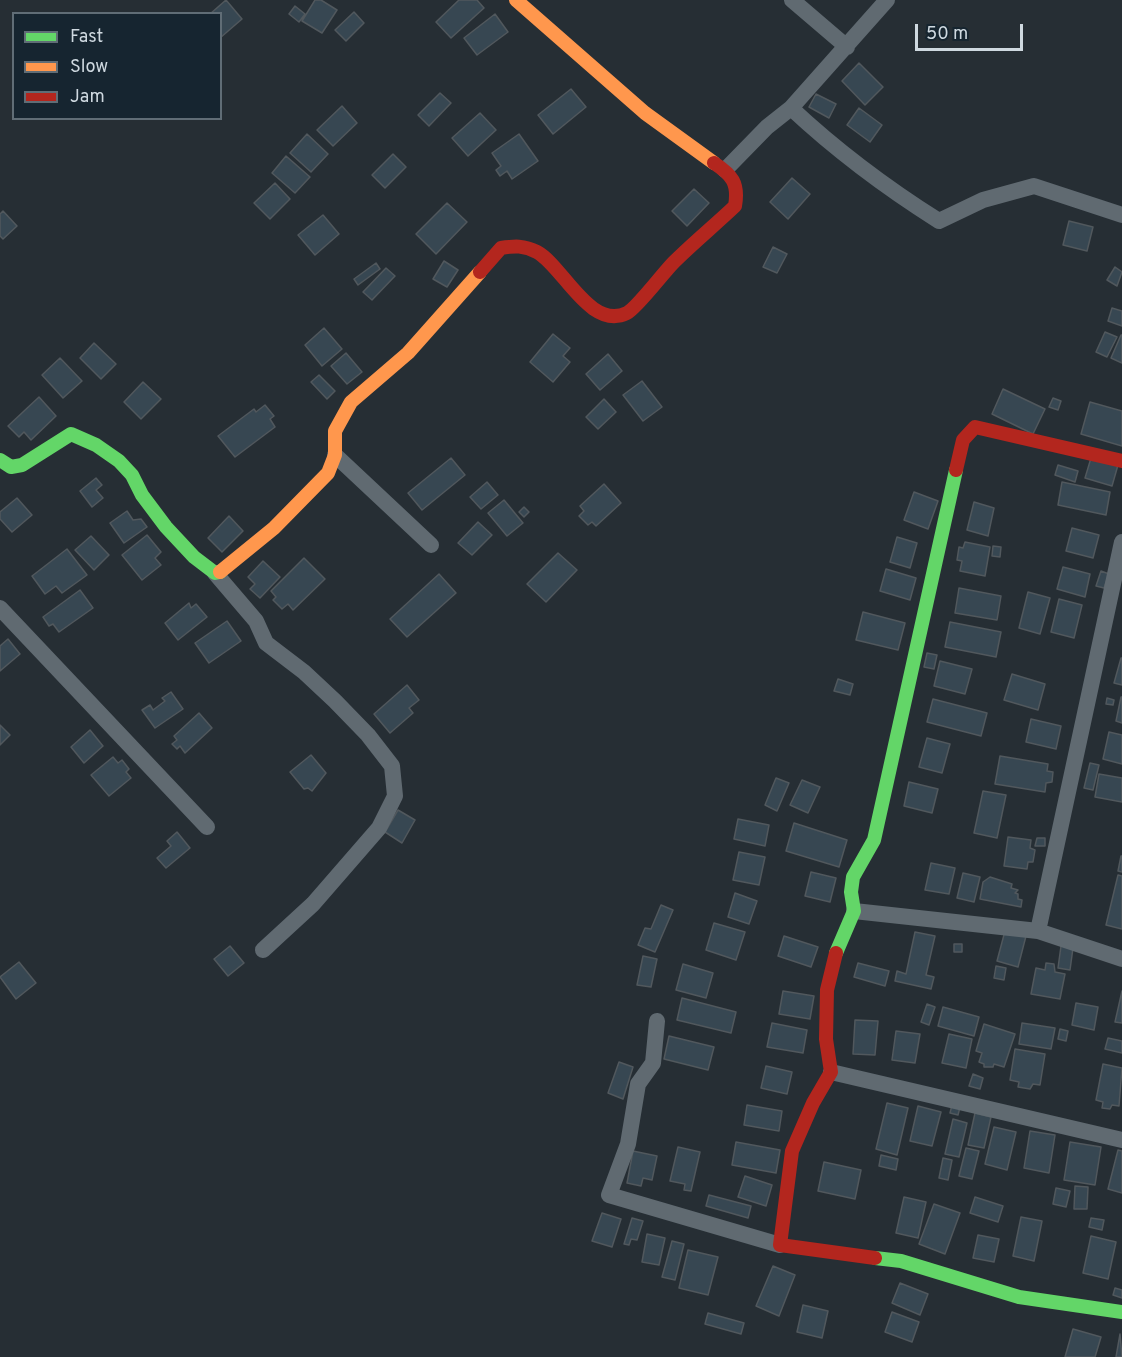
<!DOCTYPE html>
<style>
body{margin:0}
#map{position:relative;width:1122px;height:1357px;overflow:hidden;background:#262e34;font-family:Overpass,sans-serif}
canvas{display:block}
.legend{position:absolute;left:12px;top:12px;width:210px;height:108px;box-sizing:border-box;background:#162530;border:2px solid #606d76;margin:0;padding:8px 10px;list-style:none;font-size:18px;color:#cfd9e0}
.legend li{display:flex;align-items:center;gap:12px;height:30px}
.legend b{width:30px;border:2px solid #606d76}
.scale{position:absolute;left:915px;top:24px;width:108px;height:27px;box-sizing:border-box;border:3px solid #cfd9e0;border-top:0;padding-left:8px;font-size:18px;line-height:21px;white-space:nowrap;color:#cfd9e0;-webkit-text-stroke:4px #162530;paint-order:stroke}
</style>
<div id="map">
<canvas width="1122" height="1357"></canvas>
<ul class="legend">
<li><b style="height:8px;background:#63d668"></b>Fast</li>
<li><b style="height:8px;background:#ff974d"></b>Slow</li>
<li><b style="height:8px;background:#b3261e"></b>Jam</li>
</ul>
<div class="scale">50 m</div>
</div>
<script>
const ctx = document.querySelector('canvas').getContext('2d');
ctx.lineJoin = 'round';
function paint(path, color) { ctx.fillStyle = color; ctx.fill(path, 'evenodd'); }
function trace(path, color, width, dash) { ctx.strokeStyle = color; ctx.lineWidth = width; ctx.lineCap = dash ? 'butt' : 'round'; ctx.setLineDash(dash || []); ctx.stroke(path); }
const building = new Path2D(`
 M226,0L242,19L220,38V14H210Z
 M315,0H321L337,10L322,33L302,21Z
 M459,0H477L484,8L451,38L436,22Z
 M295,6L305,14L299,22L289,14Z
 M354,12L364,23L346,41L335,30Z
 M495,14L508,32L477,55L464,38Z
 M859,63L883,87L865,105L842,81Z
 M571,89L586,107L553,134L538,115Z
 M440,93L451,103L429,126L418,115Z
 M816,94L836,104L829,118L809,107Z
 M342,106L357,123L333,146L317,130Z
 M859,108L882,125L870,142L847,125Z
 M480,113L496,130L468,156L452,138Z
 M307,134L328,154L311,172L290,153Z
 M519,134L538,161L512,179L507,171L500,176L496,170L501,166L492,153Z
 M393,154L406,167L385,188L372,175Z
 M286,156L310,177L295,193L272,173Z
 M792,178L810,194L788,219L770,202Z
 M275,183L290,199L270,219L254,203Z
 M694,189L709,203L687,226L672,211Z
 M447,203L467,222L436,254L416,234Z
 M3,211L17,226L3,239L0,236V214Z
 M323,215L339,234L315,255L298,235Z
 M1069,221L1093,227L1087,251L1063,245Z
 M773,247L787,254L777,273L763,267Z
 M444,261L458,270L447,287L433,279Z
 M376,263L380,269L358,285L354,279Z
 M1115,267L1122,272L1117,286L1107,280Z
 M386,268L395,276L372,300L363,292Z
 M1112,308L1122,311V326L1108,321Z
 M324,328L342,349L322,366L305,345Z
 M1105,332L1117,337L1107,357L1096,352Z
 M553,334L570,348L563,356L570,362L553,382L530,362Z
 M1121,335H1122V363L1111,358Z
 M94,343L116,364L101,379L80,358Z
 M346,353L362,372L347,384L331,366Z
 M608,354L622,371L600,390L586,374Z
 M60,358L82,381L63,398L42,375Z
 M319,375L335,391L327,399L311,382Z
 M642,381L662,407L643,421L623,395Z
 M143,382L161,399L141,419L124,402Z
 M1003,389L1045,409L1033,434L992,414Z
 M39,397L56,416L31,440L24,432L19,437L8,426Z
 M1053,398L1061,401L1058,410L1049,407Z
 M604,399L616,412L598,429L586,417Z
 M1090,402L1122,411V446L1081,434Z
 M265,405L274,416L270,419L275,427L235,457L218,436L254,409L256,412Z
 M451,458L465,475L422,510L408,493Z
 M1091,458L1118,465L1112,486L1085,478Z
 M1058,465L1078,471L1075,482L1055,475Z
 M96,478L102,485L96,490L103,498L92,507L80,491Z
 M487,482L498,495L481,509L470,497Z
 M1062,482L1110,492L1106,515L1058,505Z
 M604,484L621,503L596,526L592,522L588,525L579,516L584,511L580,506Z
 M914,492L938,501L928,529L904,520Z
 M17,498L32,515L12,532L0,519V512Z
 M504,500L523,523L507,536L488,513Z
 M974,502L994,508L988,536L967,530Z
 M524,507L529,512L524,517L519,512Z
 M127,511L133,520L141,519L147,527L124,543L110,523Z
 M229,516L243,531L222,552L208,538Z
 M478,522L492,535L472,555L458,543Z
 M1072,528L1099,535L1093,558L1066,551Z
 M147,535L161,552L155,558L161,565L142,580L122,555Z
 M91,536L109,555L94,570L75,550Z
 M897,537L917,543L910,568L890,562Z
 M965,542L990,547L985,576L960,571L962,561L957,560L959,547L963,548Z
 M993,546L1001,547L1000,557L992,556Z
 M67,549L87,575L62,593L56,586L45,594L32,576Z
 M558,553L577,570L546,602L527,584Z
 M304,558L325,579L293,610L288,604L282,609L273,600L276,597L271,591Z
 M263,561L280,577L260,598L250,589L255,584L248,577Z
 M1063,567L1090,574L1085,597L1057,589Z
 M886,569L916,578L910,600L880,591Z
 M1101,571L1109,574L1104,588L1096,586Z
 M439,574L456,593L407,637L390,619Z
 M959,588L1001,596L997,620L955,613Z
 M80,590L93,608L59,632L53,624L49,626L43,617Z
 M1028,592L1050,598L1040,634L1019,628Z
 M1059,599L1082,605L1074,638L1051,632Z
 M189,603L191,608L196,604L207,617L178,640L165,623Z
 M863,612L905,623L898,650L856,640Z
 M227,621L241,641L209,663L195,643Z
 M950,622L1001,632L996,657L945,647Z
 M8,639L20,654L0,671V646Z
 M927,653L937,655L934,669L924,667Z
 M1121,658H1122V685L1114,683Z
 M940,661L972,669L965,694L934,686Z
 M1012,674L1045,684L1038,710L1004,700Z
 M838,679L853,684L850,695L834,691Z
 M407,685L419,700L409,708L413,713L390,733L374,714Z
 M171,692L183,709L155,728L142,710L150,705L153,710L165,701L162,698Z
 M1121,697H1122V723L1116,721Z
 M1107,698L1114,700L1113,705L1106,704Z
 M933,699L987,713L981,736L927,722Z
 M199,713L212,728L185,753L180,746L177,749L172,744L177,740L174,736Z
 M1031,719L1061,726L1056,749L1026,742Z
 M0,725L10,735L0,745Z
 M90,730L103,746L84,763L71,747Z
 M1109,732L1122,735V764L1103,759Z
 M927,738L950,744L942,773L919,767Z
 M311,755L326,773L312,791L308,788L304,789L290,772Z
 M1000,756L1048,764L1047,771L1053,772L1052,782L1046,783L1045,792L995,784Z
 M113,757L118,763L122,760L129,769L126,772L131,778L109,796L91,775Z
 M1090,763L1099,765L1093,790L1084,788Z
 M1099,774L1122,778V802L1095,797Z
 M776,778L789,783L777,811L765,805Z
 M802,780L820,787L808,813L790,805Z
 M909,782L938,789L932,813L904,806Z
 M983,791L1006,795L997,838L974,833Z
 M398,810L415,820L402,843L385,832Z
 M738,819L769,825L765,846L734,839Z
 M794,823L847,840L839,867L786,851Z
 M177,832L190,848L166,868L157,858L171,846L167,841Z
 M1008,837L1031,840L1030,848L1035,850L1033,862H1028L1027,869L1004,866Z
 M1037,838H1045V846H1035Z
 M739,852L765,857L759,885L733,880Z
 M1121,856H1122V872L1118,871Z
 M931,863L955,868L949,894L925,890Z
 M811,872L836,878L830,902L805,896Z
 M963,873L980,877L974,902L957,898Z
 M1118,875L1122,876V929L1106,925Z
 M990,877L1012,884L1011,888L1018,890L1015,893L1018,894V899L1022,900L1021,907L980,899L983,882Z
 M735,893L757,901L749,924L728,917Z
 M661,905L673,910L655,952L638,945L645,928L651,929Z
 M714,923L745,932L736,960L706,950Z
 M1005,931L1026,936L1018,967L997,961Z
 M915,932L935,936L926,975L934,977L931,989L895,981L897,971L906,974Z
 M784,936L818,947L811,967L778,956Z
 M954,944H962V952H954Z
 M230,946L244,963L228,976L214,959Z
 M1061,946L1073,948L1070,970L1058,968Z
 M643,956L657,959L651,987L637,985Z
 M19,962L36,983L16,999L0,977Z
 M858,963L889,971L885,986L854,977Z
 M1046,963L1054,964L1055,972L1065,974L1060,999L1031,994L1036,968L1045,970Z
 M683,964L713,973L706,998L676,990Z
 M996,966L1006,968L1004,980L994,978Z
 M783,991L814,996L810,1019L779,1014Z
 M1122,991V1023L1115,1022Z
 M682,998L736,1012L731,1033L677,1020Z
 M1076,1003L1098,1007L1094,1030L1072,1025Z
 M927,1004L935,1007L929,1025L921,1022Z
 M943,1007L979,1017L974,1036L938,1026Z
 M855,1020L878,1021L875,1055L853,1054Z
 M772,1023L807,1030L803,1053L767,1047Z
 M1022,1023L1055,1028L1051,1049L1019,1044Z
 M984,1024L1015,1034L1004,1067L994,1064L993,1067H984V1064L979,1062L982,1053L976,1051Z
 M1060,1029L1068,1031L1066,1041L1058,1039Z
 M896,1031L920,1034L915,1063L892,1060Z
 M949,1034L972,1039L966,1068L942,1063Z
 M669,1036L714,1047L708,1070L664,1059Z
 M1108,1038L1122,1041V1053L1105,1049Z
 M1015,1049L1045,1054L1040,1085L1033,1084L1030,1089L1018,1087L1019,1082L1010,1080Z
 M619,1062L633,1067L623,1099L608,1093Z
 M1103,1064L1122,1068L1119,1106L1112,1105L1110,1109L1102,1108L1103,1102L1096,1100Z
 M766,1066L792,1072L787,1094L761,1088Z
 M973,1074L983,1078L980,1089L969,1086Z
 M887,1103L908,1108L897,1155L876,1149Z
 M747,1105L782,1111L779,1131L744,1125Z
 M952,1105L960,1107L958,1115L950,1113Z
 M918,1106L941,1112L932,1146L910,1141Z
 M975,1113L991,1117L984,1148L968,1145Z
 M953,1119L967,1123L959,1157L945,1154Z
 M994,1127L1016,1132L1007,1170L985,1164Z
 M1030,1131L1055,1135L1049,1173L1024,1168Z
 M736,1142L780,1150L776,1173L732,1165Z
 M1070,1142L1101,1147L1095,1185L1064,1180Z
 M678,1147L700,1152L691,1191L684,1190L685,1184L670,1181Z
 M966,1148L979,1151L972,1179L959,1176Z
 M1118,1150L1122,1151V1193L1108,1189Z
 M633,1151L657,1156L652,1180L643,1178L641,1186L627,1183Z
 M881,1155L898,1159L896,1170L879,1166Z
 M943,1158L952,1160L948,1180L939,1178Z
 M824,1162L861,1170L855,1199L818,1191Z
 M745,1176L772,1185L766,1206L738,1197Z
 M1075,1186L1088,1187L1087,1209H1074Z
 M1056,1188L1070,1191L1066,1207L1053,1204Z
 M709,1195L751,1206L748,1218L706,1206Z
 M904,1197L926,1202L918,1238L896,1233Z
 M975,1197L1003,1206L998,1222L970,1213Z
 M934,1204L960,1213L945,1254L919,1244Z
 M602,1213L621,1219L612,1247L592,1241Z
 M1021,1217L1042,1221L1034,1261L1013,1256Z
 M632,1218L643,1221L637,1240L631,1239L629,1245L624,1244Z
 M1091,1218L1104,1220L1102,1230L1089,1227Z
 M647,1234L665,1238L659,1265L642,1262Z
 M978,1235L999,1239L994,1262L973,1258Z
 M1091,1236L1116,1242L1108,1279L1083,1273Z
 M672,1241L684,1244L675,1280L662,1277Z
 M688,1250L718,1257L708,1295L679,1288Z
 M773,1266L795,1275L779,1316L756,1306Z
 M900,1283L928,1294L920,1315L892,1303Z
 M1115,1288L1122,1290V1298L1113,1295Z
 M803,1305L828,1311L822,1338L797,1332Z
 M892,1312L919,1322L912,1342L885,1332Z
 M708,1313L744,1323L741,1334L705,1324Z
 M1073,1329L1101,1337L1095,1357H1065Z
 M1120,1334L1122,1357H1116Z`);
paint(building, '#374752');
trace(building, '#51585d', 1.5);
trace(new Path2D(`
 M792,0L847,47
 M791,108L887,0
 M725,170L767,127L791,108C837,151 885,187 939,221L983,200L1034,186L1122,215
 M335,455L431,545
 M215,573L256,621L266,643L304,672L335,701L368,735L392,766L395,796L379,828L313,904L263,950
 M0,608L207,827
 M854,911L1038,931L1122,959
 M1038,931L1122,542
 M657,1021L653,1063L638,1084L628,1144L609,1195L780,1245
 M831,1072L1122,1140`), '#606a71', 16);
trace(new Path2D(`
 M0,460L11,467L22,465L71,434L96,445L119,461L132,475L142,495L166,527L194,557L215,573L220,572
 M836,953L854,911L851,892L853,877L874,840L956,470
 M875,1258L901,1261L1019,1297L1122,1312`), '#63d668', 14);
trace(new Path2D(`
 M516,0L645,113L714,163
 M220,572L274,528L328,473L335,455V431L351,402L408,353L480,272`), '#ff974d', 14);
trace(new Path2D(`
 M480,272L501,248C514,246 524,245 537,252C563,266 590,331 627,313C637,308 663,273 674,262C693,243 715,225 735,206C739,183 732,175 714,163
 M956,470L963,440L975,427L1122,461
 M836,953L827,990L826,1039L831,1072L813,1103L792,1151L780,1245L875,1258`), '#b3261e', 14);
</script>
